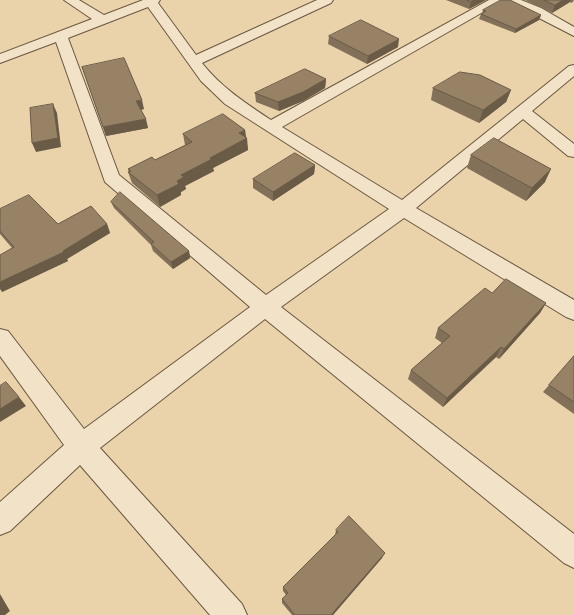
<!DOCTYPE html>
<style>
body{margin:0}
canvas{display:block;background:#ead2ab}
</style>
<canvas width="574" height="615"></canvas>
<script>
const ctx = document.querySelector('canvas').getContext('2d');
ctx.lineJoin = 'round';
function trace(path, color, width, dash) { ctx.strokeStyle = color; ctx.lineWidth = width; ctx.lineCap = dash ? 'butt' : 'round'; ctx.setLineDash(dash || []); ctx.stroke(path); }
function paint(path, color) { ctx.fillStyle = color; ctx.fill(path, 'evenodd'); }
const minor = new Path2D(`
 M64,0H79L104,15L143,0H160L158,3L196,55L317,0H333L331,3L202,63C221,87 245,103 271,120L489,0H521L541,8L574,27V36L504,0L282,127L402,200L569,66L574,65V76L532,111L574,144V157L568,156L523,119L416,208L574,300V320L566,317L404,218L281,307L574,534V568L564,563L265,319L100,448L242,604L247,615H210L80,465L10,531L0,535V502L64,445L0,356V329L8,331L84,429L250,307L105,182L56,42L0,63V54L92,19ZM148,7L201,81L225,104L389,209L266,295L119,175L68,38Z`);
trace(minor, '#69563f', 2);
paint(minor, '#f1e2c8');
paint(new Path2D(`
 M446,0H486L469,9Z
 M525,0H574L572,3L570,2L552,13Z
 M483,10L541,15L539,20L515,33L479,19L481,14H482Z
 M329,36L398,47L367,64L328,44Z
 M82,67L144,109L141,110L148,128L106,136Z
 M326,79L325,88L303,101L279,111L256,102L255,93Z
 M433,88L511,90L506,102L479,123L431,100Z
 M245,130L246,137L248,150L213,168L214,171L185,186L186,189L181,192V195L160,207L132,183L128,172H129L128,169L155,160L185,145L183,134Z
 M471,155L545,182L526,201L467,168Z
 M315,165L314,174L273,201L253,188V179Z
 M111,202L189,251L190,258L173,269L153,251L151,245L114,208Z
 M0,209L58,224H107L110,233L67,259L68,261L2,292L12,248L0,234Z
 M492,293L546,303L540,313L499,359L496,357L443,407L408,379L411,370L442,343L435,338L438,328Z
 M574,356V414L543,392L549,385Z
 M336,530L382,558L333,615H292L282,603V599L286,595L283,591V587L335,535Z`), '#827058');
paint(new Path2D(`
 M474,0H486L469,9L471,2Z
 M563,0H571L570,2L552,13L555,5Z
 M541,15L539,20L515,33L516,29Z
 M399,39L398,47L367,64L368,56Z
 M326,79L325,88L303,101L279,111L278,102Z
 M511,90L506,102L479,123L483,110Z
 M142,100L144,109L138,110L136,101Z
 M53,104L57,113L61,147L36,152L32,143Z
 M146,119L148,128L106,136L103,127Z
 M245,130L246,139L247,138L248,150L213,168L214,171L185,186L186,189L181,192V195L160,207L157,195L177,181L181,175L210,158L239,133Z
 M315,165L314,174L273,201V192Z
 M551,169L545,182L526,201L532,188Z
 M107,224L110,233L67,259L68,261L2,292L0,289V282Z
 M189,251L190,258L173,269L171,262Z
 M546,303L540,313L499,359L504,349Z
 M501,347L496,357L443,407L447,398Z
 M19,397L26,406L0,422V409Z
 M385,553L382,558L333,615H331Z
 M0,594L10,611L5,615H0Z`), '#6a5b47');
const building = new Path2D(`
 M467,0H474L471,2Z
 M501,0H510L541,15L516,29L481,14L486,11L483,10Z
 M544,0H563L555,5Z
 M361,20L399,39L368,56L329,36Z
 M124,58L142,100L136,101L146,119L103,127L82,67Z
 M305,69L326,79L303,92L278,102L255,93Z
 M460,72L480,75L511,90L483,110L433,88Z
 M53,104L58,138L32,143L30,108Z
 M223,114L245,130L239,133L247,138L210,158L212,159L181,175L184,177L177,181L179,184L157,195L128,172L131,171L128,169L152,157L155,160L192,142L183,134Z
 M494,138L551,169L532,188L471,155Z
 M295,153L315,165L273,192L253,179Z
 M120,192L189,251L171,262L151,244L154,242L111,202Z
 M29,195L58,224L91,206L107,224L63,251L64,252L0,282V255L14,247L0,231V209Z
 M506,279L546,303L504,349L501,347L447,398L411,370L450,336L438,328L485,288L492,293Z
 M574,356V402L549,385Z
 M6,382L19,397L0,409V386Z
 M349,516L385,553L331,615H295L282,599L288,593L283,587L338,532L336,530Z`);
paint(building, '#978266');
trace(building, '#6a5b47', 1);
</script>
